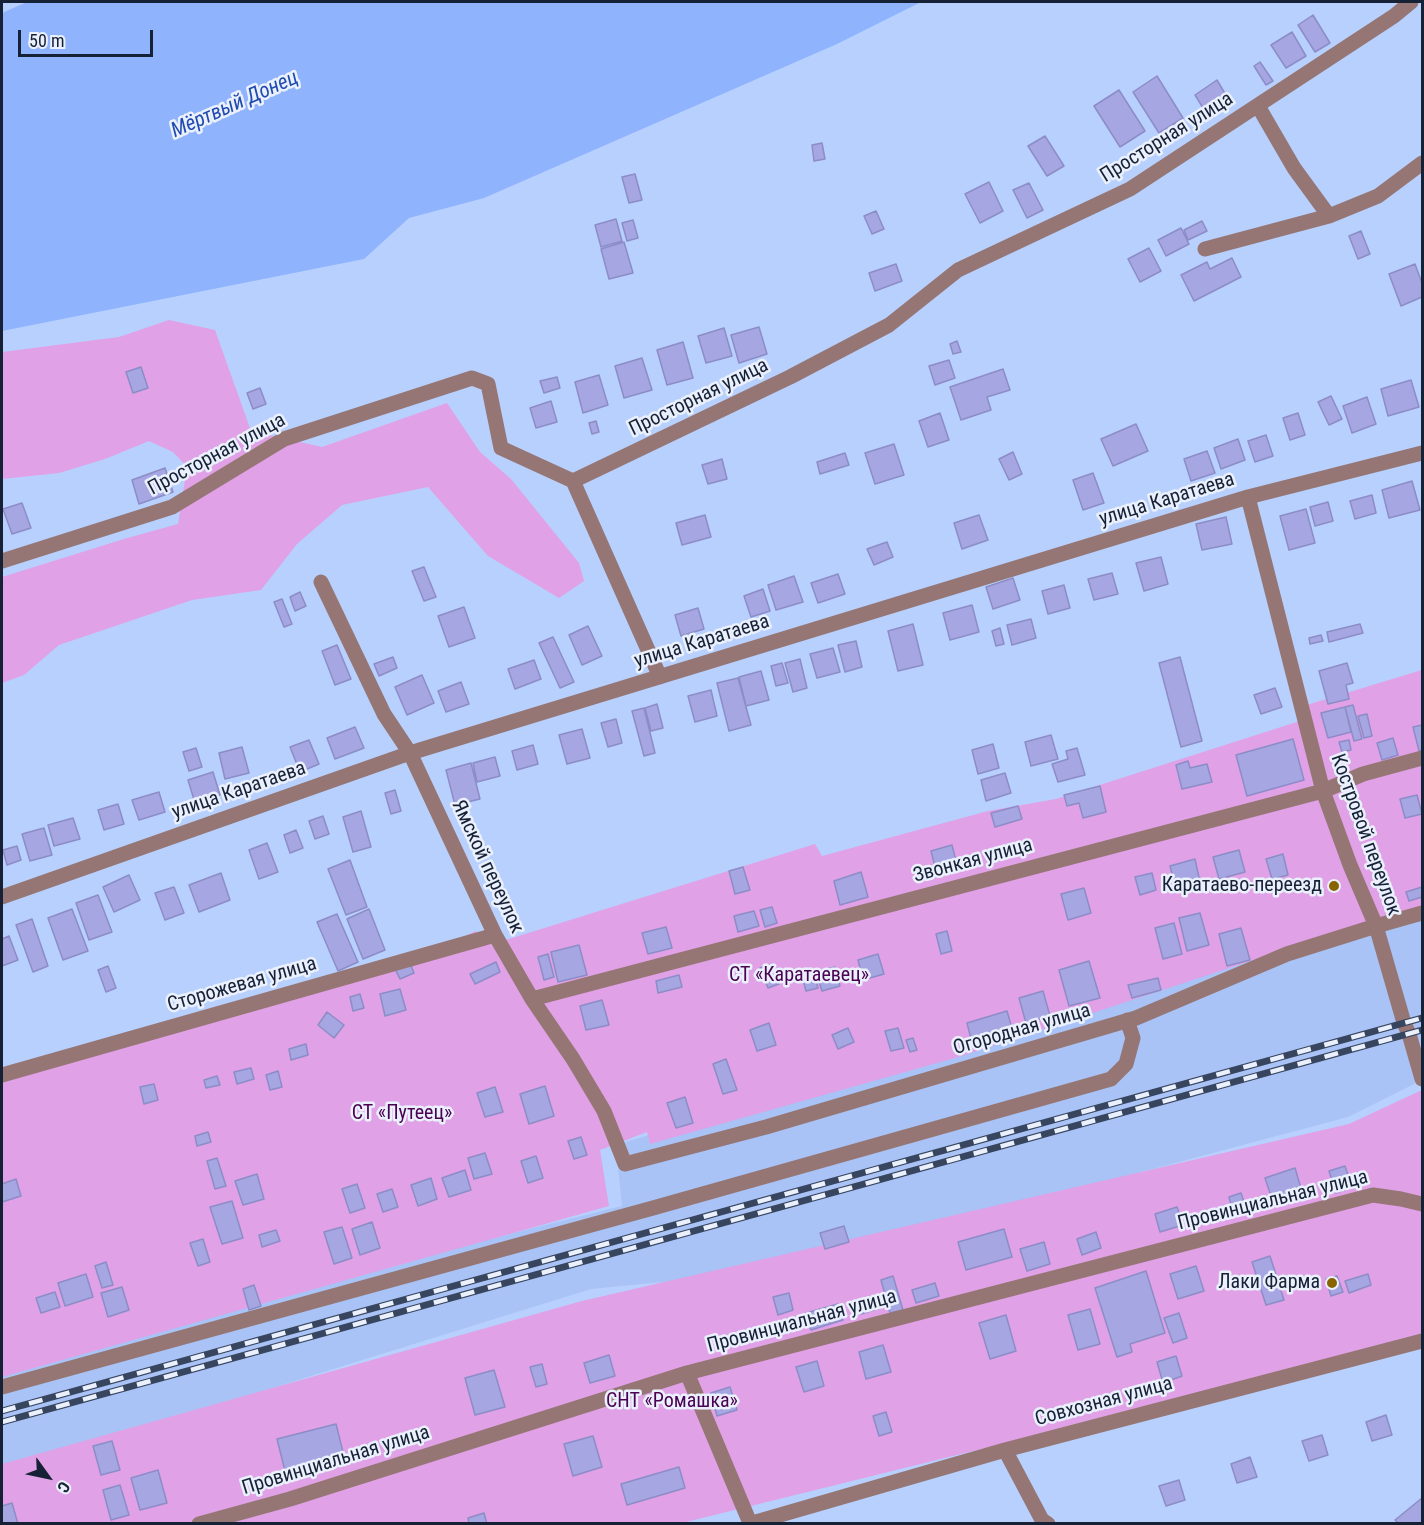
<!DOCTYPE html>
<meta charset="utf-8">
<style>
body{margin:0}
#map{position:relative;width:1424px;height:1525px;overflow:hidden;background:#b8d0fe;font-family:"Roboto Condensed",sans-serif}
canvas{display:block}
.frame{position:absolute;inset:0;border:3px solid #172136;pointer-events:none}
.north{position:absolute;left:18px;top:1447px;width:60px;height:60px;-webkit-text-stroke:4px #eaf0fc;paint-order:stroke;rotate:123deg;font-size:16px;font-weight:700;line-height:24px;text-align:center;color:#172136}
.north::after{content:'';display:block;margin:auto;width:21px;height:27px;background:#172136;clip-path:polygon(50% 0,100% 100%,50% 72%,0 100%)}
.scale{position:absolute;left:18px;top:30px;width:135px;height:27px;box-sizing:border-box;border:3px solid #172136;border-top:0;padding-left:8px;font-size:18px;line-height:21px;white-space:nowrap;color:#172136;-webkit-text-stroke:4px #eaf0fc;paint-order:stroke}
</style>
<div id="map">
<canvas width="1424" height="1525"></canvas>
<div class="frame"></div>
<div class="north">С</div>
<div class="scale">50 m</div>
</div>
<script>
const ctx = document.querySelector('canvas').getContext('2d');
ctx.lineJoin = 'round';
function paint(path, color) { ctx.fillStyle = color; ctx.fill(path, 'evenodd'); }
function trace(path, color, width, dash) { ctx.strokeStyle = color; ctx.lineWidth = width; ctx.lineCap = dash ? 'butt' : 'round'; ctx.setLineDash(dash || []); ctx.stroke(path); }
function drawText(font, color, halo, rows, align = 'center') {
  ctx.font = font + ' "Roboto Condensed",sans-serif'; ctx.lineWidth = 5; ctx.setLineDash([]); ctx.textBaseline = 'middle'; ctx.strokeStyle = halo; ctx.fillStyle = color; for (const [text, x, y, turn = 0] of rows) {
    ctx.save(); ctx.translate(x, y); ctx.rotate((+turn || 0) * Math.PI / 180); ctx.textAlign = isNaN(turn) ? turn : align; if (halo) ctx.strokeText(text, 0, 0); ctx.fillText(text, 0, 0); ctx.restore();
  }
}
paint(new Path2D(`
 M1422,903V1080L1348,1117L766,1272L591,1289L150,1426L2,1474V1373L412,1258L622,1206L616,1145L1358,920Z`), '#a9c3f6');
paint(new Path2D(`
 M169,320L215,330L251,431L322,447L447,403L480,452L511,479L579,563L584,581L559,598L488,556L428,487L342,505L297,544L261,590L192,600L59,645L24,675L2,683V577L124,539L178,524L187,467L173,452L149,441L105,459L59,473L2,479V352L119,337Z
 M1422,670V906L1384,917L962,1056L650,1144L647,1132L600,1150L609,1206L2,1377V1078L448,944L476,931L481,940L496,943L815,844L822,856L988,811L1056,799L1303,720L1300,707Z
 M1422,1090V1340L682,1523L2,1524V1464L582,1301L1349,1124Z`), '#e0a1e6');
paint(new Path2D(`
 M27,2H921L837,44L484,198L409,218L364,259L2,331V13Z`), '#8fb3fc');
const building = new Path2D(`
 M1313,15L1330,43L1315,52L1298,25Z
 M1292,32L1306,56L1286,68L1271,45Z
 M1260,62L1273,81L1266,85L1254,66Z
 M1157,76L1183,118L1159,133L1133,92Z
 M1217,80L1230,102L1208,116L1195,95Z
 M1119,90L1145,131L1120,147L1094,106Z
 M1045,136L1064,166L1047,176L1028,146Z
 M822,143L825,159L814,161L812,145Z
 M635,174L642,200L629,203L622,177Z
 M989,182L1003,211L980,223L965,194Z
 M1029,183L1043,210L1027,218L1013,190Z
 M876,211L884,229L872,234L864,216Z
 M616,219L622,241L601,247L595,225Z
 M633,220L638,238L627,241L622,223Z
 M1202,221L1207,231L1188,240L1184,230Z
 M1181,228L1189,244L1166,256L1158,240Z
 M1361,231L1370,254L1358,259L1349,236Z
 M624,242L633,273L609,279L601,249Z
 M1149,248L1161,271L1140,282L1128,259Z
 M1232,258L1241,277L1194,301L1181,275L1207,262L1210,269Z
 M896,264L902,281L875,291L869,273Z
 M1415,264L1422,283V297L1401,306L1389,274Z
 M759,327L767,354L739,363L731,335Z
 M724,328L732,356L706,363L698,336Z
 M957,341L961,352L953,354L950,344Z
 M683,342L693,378L667,385L657,350Z
 M642,358L652,390L624,398L615,366Z
 M949,360L955,378L935,385L929,366Z
 M141,367L148,388L133,393L126,372Z
 M1003,369L1010,390L987,397L991,410L961,420L950,387Z
 M599,375L608,405L583,413L575,382Z
 M557,377L560,388L544,393L540,381Z
 M1411,380L1419,407L1388,416L1381,389Z
 M260,388L266,404L253,409L247,393Z
 M1331,396L1342,419L1329,425L1318,402Z
 M1367,397L1376,424L1352,433L1343,406Z
 M551,401L557,422L536,428L530,408Z
 M940,413L949,440L928,447L919,421Z
 M1298,413L1305,435L1290,440L1283,418Z
 M596,421L599,432L592,434L589,423Z
 M1136,424L1148,451L1113,466L1101,439Z
 M1266,435L1273,456L1255,462L1248,441Z
 M1238,439L1245,460L1221,469L1214,448Z
 M894,444L904,475L875,484L865,453Z
 M1207,451L1215,473L1191,481L1184,459Z
 M1013,452L1022,474L1009,480L999,459Z
 M845,453L849,465L820,474L817,462Z
 M722,459L727,479L708,484L702,465Z
 M165,468L173,492L139,504L132,480Z
 M1093,473L1104,503L1083,510L1073,480Z
 M1412,481L1420,510L1389,518L1382,490Z
 M1372,495L1376,513L1355,519L1350,501Z
 M1328,502L1333,521L1315,526L1310,507Z
 M22,503L31,528L12,534L3,509Z
 M1306,509L1315,543L1289,550L1280,516Z
 M705,515L711,537L682,545L676,523Z
 M979,515L988,540L962,549L954,523Z
 M1226,517L1232,544L1202,550L1196,524Z
 M887,542L893,557L874,565L867,549Z
 M1161,557L1168,584L1144,591L1136,563Z
 M424,567L436,597L424,601L412,571Z
 M1112,573L1118,594L1094,600L1088,579Z
 M838,574L845,594L818,603L811,583Z
 M794,576L803,602L776,610L768,585Z
 M1013,578L1020,600L993,609L986,587Z
 M1064,585L1070,608L1048,614L1042,591Z
 M763,589L770,611L751,617L744,596Z
 M300,592L306,606L295,611L290,597Z
 M282,599L292,624L284,627L274,602Z
 M972,605L979,632L950,640L943,613Z
 M464,607L475,638L449,647L438,616Z
 M698,608L704,629L681,636L675,615Z
 M1031,619L1036,638L1012,645L1007,625Z
 M913,624L923,665L898,671L888,631Z
 M1360,624L1363,633L1329,642L1327,632Z
 M588,626L602,656L582,665L569,635Z
 M1000,628L1004,644L996,646L992,631Z
 M1321,635L1323,641L1310,644L1309,638Z
 M553,637L574,682L560,688L539,643Z
 M856,641L862,667L845,672L838,645Z
 M337,645L351,679L335,685L322,651Z
 M833,648L840,672L817,678L810,654Z
 M393,657L397,668L379,676L374,664Z
 M1180,657L1202,741L1181,747L1159,663Z
 M800,659L807,688L793,692L785,663Z
 M534,660L541,679L515,689L508,669Z
 M782,663L788,683L776,686L771,666Z
 M1347,663L1353,683L1346,685L1349,699L1328,704L1319,671Z
 M761,671L769,700L746,706L739,677Z
 M422,675L434,703L407,715L395,687Z
 M738,678L751,725L729,731L717,683Z
 M461,682L469,704L446,712L438,691Z
 M1275,688L1282,707L1261,714L1254,695Z
 M711,690L717,716L695,722L688,696Z
 M657,704L663,728L651,731L645,708Z
 M1353,705L1362,739L1354,741L1345,707Z
 M1345,707L1351,732L1328,738L1321,713Z
 M644,708L655,753L644,756L632,711Z
 M1367,714L1372,736L1364,738L1358,716Z
 M616,719L622,743L608,747L601,723Z
 M1422,725V750L1419,751L1413,727Z
 M355,727L364,748L335,759L327,738Z
 M582,729L590,758L567,764L559,735Z
 M1051,735L1058,759L1031,766L1025,742Z
 M1393,738L1398,755L1382,760L1377,743Z
 M1293,739L1304,780L1247,796L1236,755Z
 M309,740L319,764L300,772L290,747Z
 M1349,740L1351,750L1342,752L1339,742Z
 M993,744L999,768L978,774L972,750Z
 M533,745L538,764L517,770L512,751Z
 M242,747L249,773L225,779L219,753Z
 M196,748L202,767L189,771L183,752Z
 M1077,748L1085,775L1058,782L1052,764L1068,759L1066,751Z
 M495,757L500,776L477,782L473,763Z
 M1188,761L1190,768L1207,764L1212,782L1182,789L1176,765Z
 M471,763L480,799L455,805L446,770Z
 M213,772L220,795L195,803L188,780Z
 M1005,773L1011,793L986,801L981,780Z
 M1100,786L1106,812L1083,818L1079,803L1067,806L1064,795Z
 M395,790L401,811L391,814L385,793Z
 M159,792L165,812L139,820L132,800Z
 M1417,795L1422,814L1405,818L1400,799Z
 M118,804L124,824L104,830L98,810Z
 M1018,806L1022,819L995,827L991,813Z
 M361,811L371,847L353,852L343,817Z
 M323,816L329,834L315,839L309,821Z
 M73,818L80,839L54,846L48,825Z
 M44,828L52,855L30,861L22,834Z
 M296,830L303,848L290,853L284,835Z
 M267,843L278,872L259,879L249,850Z
 M952,845L958,869L937,875L931,851Z
 M17,846L21,860L7,865L3,850Z
 M1239,850L1245,872L1219,879L1213,857Z
 M1283,854L1288,875L1272,879L1266,859Z
 M1195,859L1200,882L1176,889L1170,866Z
 M350,860L367,907L346,915L328,869Z
 M743,867L750,890L735,894L729,871Z
 M861,872L868,897L840,905L834,881Z
 M221,873L230,900L199,912L189,885Z
 M1152,873L1156,890L1140,895L1135,877Z
 M129,875L140,900L114,912L103,887Z
 M174,887L184,913L165,920L155,893Z
 M1422,887V897L1409,901L1406,892Z
 M1084,888L1091,913L1068,920L1061,894Z
 M98,895L112,932L89,940L76,903Z
 M772,907L777,923L765,927L760,910Z
 M72,909L88,951L63,960L48,918Z
 M369,909L385,950L363,959L347,919Z
 M754,911L759,926L738,932L734,916Z
 M1200,913L1209,945L1187,951L1179,918Z
 M337,914L358,962L338,971L317,922Z
 M32,919L48,966L33,972L16,925Z
 M1174,923L1182,954L1163,959L1155,928Z
 M666,927L672,948L648,954L642,933Z
 M1241,928L1250,960L1227,966L1219,934Z
 M947,931L952,951L941,954L936,934Z
 M9,936L18,960L2,966V939Z
 M579,945L587,975L558,982L551,952Z
 M548,954L554,977L544,980L538,957Z
 M878,954L884,974L863,980L858,960Z
 M1089,961L1100,998L1069,1006L1059,970Z
 M496,962L500,972L475,984L470,974Z
 M410,963L414,973L400,979L395,969Z
 M772,964L779,984L768,988L760,968Z
 M108,966L116,988L106,992L98,970Z
 M835,967L840,986L822,991L816,972Z
 M814,973L818,988L806,991L802,976Z
 M679,975L682,987L658,993L656,981Z
 M1158,978L1161,990L1132,998L1128,985Z
 M400,989L406,1010L385,1016L380,994Z
 M1043,991L1050,1016L1026,1023L1019,998Z
 M360,994L364,1008L353,1011L350,997Z
 M602,1000L609,1025L586,1030L580,1006Z
 M1007,1011L1013,1032L972,1043L967,1023Z
 M327,1012L344,1025L334,1038L318,1025Z
 M769,1023L776,1045L757,1051L750,1030Z
 M848,1028L854,1042L838,1049L832,1035Z
 M898,1028L904,1048L891,1051L885,1031Z
 M913,1038L917,1050L910,1052L906,1040Z
 M306,1044L308,1055L291,1060L289,1049Z
 M726,1059L737,1090L723,1094L713,1064Z
 M251,1068L254,1079L237,1084L234,1072Z
 M278,1071L282,1087L270,1090L266,1075Z
 M217,1076L220,1085L206,1088L204,1080Z
 M154,1084L158,1100L144,1104L140,1087Z
 M545,1086L554,1116L529,1124L520,1094Z
 M495,1087L503,1112L485,1117L477,1093Z
 M685,1097L693,1123L676,1128L667,1103Z
 M208,1132L211,1142L197,1146L195,1136Z
 M581,1137L587,1155L574,1159L568,1141Z
 M485,1153L492,1174L474,1179L468,1158Z
 M536,1156L543,1178L528,1183L521,1161Z
 M217,1158L226,1186L215,1189L207,1161Z
 M1345,1166L1352,1187L1336,1193L1329,1171Z
 M1295,1168L1303,1195L1274,1205L1265,1178Z
 M465,1170L471,1190L449,1197L442,1178Z
 M257,1174L264,1199L243,1205L235,1181Z
 M431,1178L437,1199L418,1206L411,1185Z
 M16,1179L21,1196L2,1202V1184Z
 M357,1184L365,1208L350,1213L342,1189Z
 M392,1189L398,1207L383,1212L377,1194Z
 M1241,1193L1245,1205L1232,1209L1229,1197Z
 M232,1201L243,1238L222,1244L210,1207Z
 M1177,1207L1183,1225L1160,1232L1155,1214Z
 M372,1222L380,1248L360,1255L352,1229Z
 M844,1226L849,1242L825,1249L820,1233Z
 M342,1227L352,1258L334,1264L324,1232Z
 M1004,1229L1012,1257L966,1270L958,1242Z
 M276,1230L280,1241L262,1247L259,1235Z
 M1096,1232L1101,1248L1082,1255L1077,1239Z
 M203,1239L210,1262L198,1266L190,1243Z
 M1044,1242L1050,1264L1027,1271L1020,1249Z
 M1270,1256L1284,1300L1266,1305L1252,1262Z
 M106,1262L113,1285L102,1288L95,1266Z
 M1196,1266L1204,1291L1178,1299L1170,1274Z
 M1146,1271L1165,1333L1130,1344L1132,1352L1117,1357L1095,1288Z
 M86,1274L93,1297L65,1306L58,1283Z
 M1368,1274L1371,1285L1349,1293L1345,1281Z
 M893,1276L903,1310L890,1313L881,1280Z
 M1337,1276L1343,1292L1331,1296L1326,1279Z
 M935,1283L939,1296L916,1303L912,1290Z
 M254,1285L261,1306L249,1310L243,1289Z
 M122,1287L129,1310L108,1317L101,1293Z
 M55,1292L60,1307L41,1313L36,1298Z
 M789,1293L793,1310L778,1315L773,1297Z
 M876,1295L880,1308L861,1314L857,1300Z
 M838,1304L843,1320L811,1330L806,1313Z
 M1090,1309L1100,1344L1078,1350L1068,1315Z
 M1179,1313L1187,1338L1173,1343L1164,1318Z
 M1006,1315L1016,1351L990,1359L979,1323Z
 M883,1345L891,1372L866,1379L859,1352Z
 M609,1355L615,1376L590,1383L584,1363Z
 M1176,1356L1182,1376L1163,1383L1157,1362Z
 M817,1361L824,1386L804,1392L796,1367Z
 M542,1364L547,1384L536,1387L530,1367Z
 M494,1370L505,1407L475,1415L465,1378Z
 M730,1387L737,1410L717,1416L711,1393Z
 M886,1412L892,1432L879,1436L873,1416Z
 M1386,1415L1392,1435L1372,1441L1366,1422Z
 M336,1424L345,1460L286,1475L277,1439Z
 M1322,1435L1328,1455L1309,1461L1302,1441Z
 M593,1436L602,1467L573,1476L564,1444Z
 M112,1441L120,1470L101,1475L93,1446Z
 M1250,1457L1257,1477L1237,1483L1231,1464Z
 M679,1467L685,1488L627,1505L621,1484Z
 M158,1470L167,1503L140,1510L131,1478Z
 M1179,1480L1185,1500L1166,1506L1159,1486Z
 M120,1485L129,1515L111,1520L103,1490Z
 M1422,1498V1524H1399L1395,1520Z
 M12,1503L18,1524H2V1506Z
 M484,1513L487,1524H469L468,1518Z`);
paint(building, '#a6a6e3');
trace(building, '#8c8cc7', 1.5);
trace(new Path2D(`
 M1258,106L1294,168L1329,216
 M1205,249L1329,216L1378,196L1422,163
 M573,481L660,677
 M1248,497L1323,791L1350,865L1376,926L1404,1023L1409,1034L1422,1079
 M2,561L172,507L284,439L472,378L488,384L501,448L573,481L790,377L889,325L958,270L1130,189L1394,16L1411,2
 M321,582L384,714L410,753L495,935L532,999L573,1059L604,1111L625,1164L766,1127L1136,1018L1287,954L1376,926L1422,913
 M2,897L410,753L1248,497L1422,453
 M532,999L1323,791L1363,774L1422,758
 M2,1075L495,935
 M687,1373L750,1523
 M2,1387L653,1208L1111,1079L1126,1064L1133,1038L1127,1020
 M1005,1450L1042,1520L1048,1524
 M199,1524L290,1499L687,1373L1373,1195L1401,1199L1422,1204
 M749,1524L1005,1450L1422,1341`), '#957674', 15);
const rail = new Path2D(`
 M2,1411L1422,1018
 M2,1422L1422,1030`);
trace(rail, '#38455f', 7);
trace(rail, '#eaf0fc', 4.5, [14]);
for (const [x, y, r, color] of [
 [1334,886,6,"#886400"],
 [1332,1283,6,"#886400"]
]) { const dot = new Path2D(); dot.arc(x, y, r, 0, 2 * Math.PI); ctx.fillStyle = color; ctx.fill(dot); trace(dot, '#eaf0fc', 2); }
drawText('20px', '#172136', '#eaf0fc', [
 ["Просторная улица",1167,138,-32],
 ["Просторная улица",699,398,-26],
 ["Просторная улица",217,455,-28],
 ["улица Каратаева",1167,500,-17],
 ["улица Каратаева",702,642,-17],
 ["улица Каратаева",239,791,-19],
 ["Костровой переулок",1365,835,70],
 ["Звонкая улица",973,861,-15],
 ["Ямской переулок",487,867,65],
 ["Сторожевая улица",242,985,-16],
 ["Огородная улица",1022,1030,-16],
 ["Провинциальная улица",1273,1201,-14],
 ["Провинциальная улица",802,1322,-15],
 ["Совхозная улица",1104,1402,-15],
 ["Провинциальная улица",336,1461,-17]
]);
drawText('20px', '#172136', '#eaf0fc', [
 ["Каратаево-переезд",1322,886],
 ["Лаки Фарма",1320,1283]
], 'right');
drawText('20px', '#4b0252', '#eaf0fc', [
 ["СТ «Каратаевец»",799,976],
 ["СТ «Путеец»",402,1114],
 ["СНТ «Ромашка»",672,1402]
]);
drawText('italic 21px', '#1f4ab0', '#eaf0fc', [
 ["Мёртвый Донец",235,105,-24]
]);
</script>
